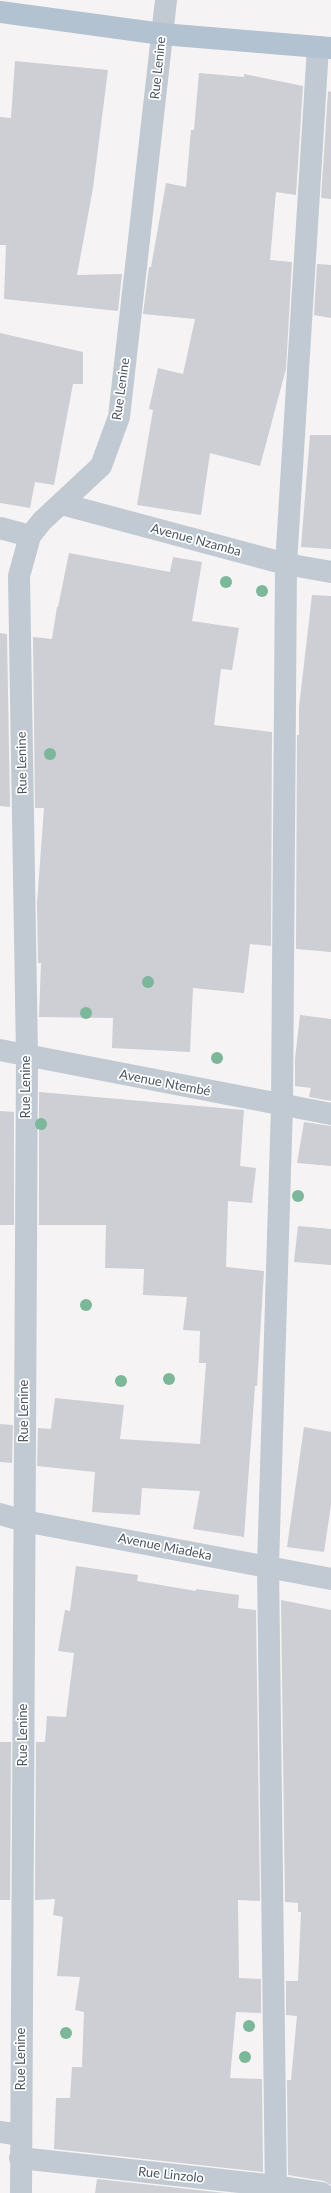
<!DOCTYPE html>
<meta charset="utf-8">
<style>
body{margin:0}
canvas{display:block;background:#f5f3f3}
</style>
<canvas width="331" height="2193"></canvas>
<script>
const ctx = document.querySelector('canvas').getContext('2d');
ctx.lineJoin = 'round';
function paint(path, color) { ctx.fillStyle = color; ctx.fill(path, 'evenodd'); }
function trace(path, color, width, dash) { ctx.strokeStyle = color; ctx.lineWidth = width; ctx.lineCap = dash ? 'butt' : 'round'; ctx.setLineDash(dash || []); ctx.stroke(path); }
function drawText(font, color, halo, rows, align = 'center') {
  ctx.font = font + ' Lato,sans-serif'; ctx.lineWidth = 3.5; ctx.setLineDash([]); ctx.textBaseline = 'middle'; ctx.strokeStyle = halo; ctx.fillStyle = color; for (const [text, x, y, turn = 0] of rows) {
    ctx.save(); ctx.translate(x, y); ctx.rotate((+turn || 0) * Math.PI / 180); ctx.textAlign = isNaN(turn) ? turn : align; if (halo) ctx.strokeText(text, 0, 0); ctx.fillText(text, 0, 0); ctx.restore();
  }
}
paint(new Path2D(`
 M15,61L108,70L93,188L77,275L122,274L118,311L4,299L6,245H0V117L11,118Z
 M199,73L244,77V74L303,86L296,195L276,192L270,260L292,262L286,369L260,466L210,453L201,515L137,505L153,410L149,409L158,368L183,374L195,319L143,314L149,267H151L166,183L186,187L191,130H194Z
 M328,91L331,92V199L321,198Z
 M317,264L331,265V318L314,315Z
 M0,333L83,352V384H73L54,485L35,482L30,508L0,503Z
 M310,435H331V549L301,547Z
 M69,553L170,572L173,557L202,562L192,621L239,628L232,670L221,669L214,725L272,732L271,946L250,944L244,993L193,988L190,1052L112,1048L113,1018L39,1017L41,963H38L37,903L44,808H35L33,637L52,639L57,607H58Z
 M312,595L331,596V952L296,949L297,735H299V707Z
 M0,633L7,634L10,807L0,806Z
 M300,1015L331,1019V1101L309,1097L311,1088L295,1086V1059Z
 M39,1092L244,1110L240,1166L256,1168L252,1203L228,1201L226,1267L264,1271L257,1386H255L244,1537L193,1529L200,1491L142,1488L140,1515L92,1512L95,1472L37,1466L38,1428L51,1429L55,1398L124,1405L120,1439L200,1444L206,1363H199L200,1331L183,1330L187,1297L143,1295L144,1269L105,1268L106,1225H39Z
 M0,1111L14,1112V1225H0Z
 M304,1122L331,1126V1166L297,1163Z
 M298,1226L331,1229V1265L294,1262Z
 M0,1424L13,1425L12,1463L0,1462Z
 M304,1427L331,1432V1505L324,1552L287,1547Z
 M76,1566L138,1575L137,1581L196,1591V1589L239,1595L238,1608L256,1610L260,1901L238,1900L239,1978L261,1979V2013L236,2012L230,2078L262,2079L263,2172L54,2149L56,2098H70L72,2067H82L84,2012L75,2010L80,1977L57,1976L63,1917L53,1915L55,1899L35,1900L36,1742H45L47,1716L66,1717L74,1653L58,1651L65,1610L70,1611Z
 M281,1600L331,1610V2185L324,2181L288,2175L287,2080H291L297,2016L286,2015V1981H298L301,1912H298V1903L285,1902Z
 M0,1742H11L10,1900H0Z
 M97,2179L225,2193H95Z`), '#cdcfd5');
trace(new Path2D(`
 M62,504L286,564L331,572
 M0,528L30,536
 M0,1050L331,1114
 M0,1514L24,1521L331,1579
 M0,2132L21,2135
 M20,2158L276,2186L322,2193
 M21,2193L27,1056L19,576L30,536L42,521L101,466L119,417L166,0
 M276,2193L268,1566L282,1105L286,564L318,47`), '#c1cad2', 22);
trace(new Path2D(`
 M0,12L162,34L331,48`), '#b3c2d1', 22);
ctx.fillStyle = '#7bb799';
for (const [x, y] of [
 [226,582],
 [262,591],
 [50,754],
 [148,982],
 [86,1013],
 [217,1058],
 [41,1124],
 [298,1196],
 [86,1305],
 [169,1379],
 [121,1381],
 [249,2026],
 [66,2033],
 [245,2057]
]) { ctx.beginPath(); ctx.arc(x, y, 6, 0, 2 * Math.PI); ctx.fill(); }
drawText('13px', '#4a5661', '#fff', [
 ["Rue Lenine",158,68,-84],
 ["Rue Lenine",121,389,-82],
 ["Avenue Nzamba",196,540,15],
 ["Rue Lenine",22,763,-91],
 ["Avenue Ntembé",165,1083,11],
 ["Rue Lenine",26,1087,-90],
 ["Rue Lenine",24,1411,-90],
 ["Avenue Miadeka",165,1547,11],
 ["Rue Lenine",23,1735,-90],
 ["Rue Lenine",21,2059,-90],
 ["Rue Linzolo",171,2175,6]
]);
</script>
